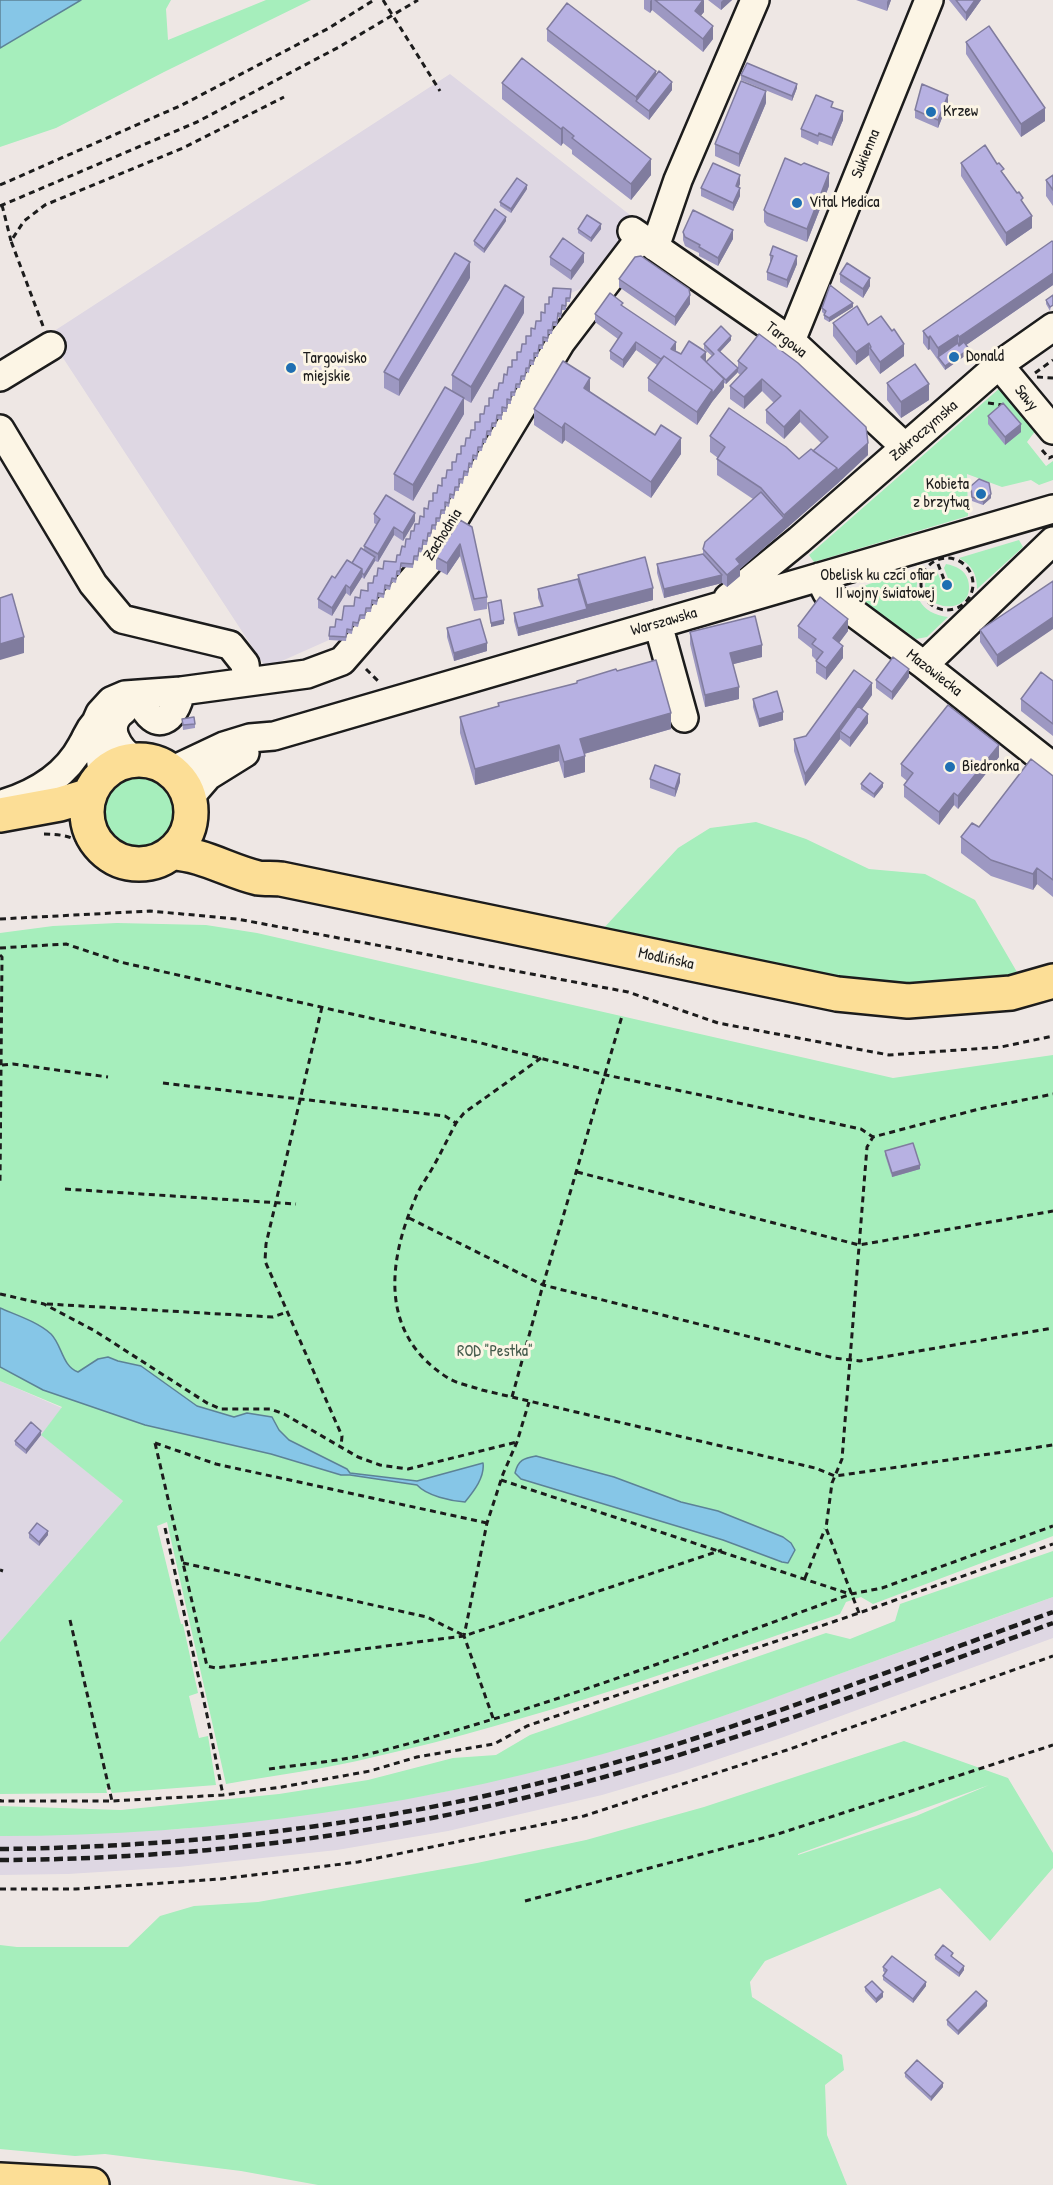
<!DOCTYPE html>
<meta charset="utf-8">
<style>
body{margin:0}
canvas{display:block;background:#eee7e4}
</style>
<canvas width="1053" height="2185"></canvas>
<script>
const ctx = document.querySelector('canvas').getContext('2d');
ctx.lineJoin = 'round';
function paint(path, color) { ctx.fillStyle = color; ctx.fill(path, 'evenodd'); }
function trace(path, color, width, dash) { ctx.strokeStyle = color; ctx.lineWidth = width; ctx.lineCap = dash ? 'butt' : 'round'; ctx.setLineDash(dash || []); ctx.stroke(path); }
function drawText(font, color, halo, rows, align = 'center') {
  ctx.font = font + ' "Patrick Hand",sans-serif'; ctx.lineWidth = 6; ctx.setLineDash([]); ctx.textBaseline = 'middle'; ctx.strokeStyle = halo; ctx.fillStyle = color; for (const [text, x, y, turn = 0] of rows) {
    ctx.save(); ctx.translate(x, y); ctx.rotate((+turn || 0) * Math.PI / 180); ctx.textAlign = isNaN(turn) ? turn : align; if (halo) ctx.strokeText(text, 0, 0); ctx.fillText(text, 0, 0); ctx.restore();
  }
}
paint(new Path2D(`
 M450,74L639,222L587,286L571,293H553L552,301L541,325L396,566L383,573L368,595L335,632L330,631L329,640L266,668L48,335Z
 M0,1381L62,1408L42,1435L123,1501L0,1642Z
 M1053,1597V1638L781,1738L680,1772L602,1795L448,1831L337,1850L179,1867L68,1874L0,1875V1836L180,1829L281,1818L439,1793L541,1770L642,1742L725,1715Z`), '#ded7e3');
paint(new Path2D(`
 M81,0H171L166,9L168,40L266,0H311L164,72L56,128L0,147V48Z
 M1001,387L1036,430L1027,442L1046,466L1053,461V480L1039,485L1031,480L1002,487L967,474L968,516L814,562L809,555Z
 M1019,540L1023,547L977,589C977,574 972,565 959,558Z
 M946,564C956,566 965,570 968,580C979,623 900,609 933,569L937,571L944,589L951,586L944,568Z
 M922,568C909,594 921,614 948,617L927,637L916,639L864,602L861,594L864,586L869,584Z
 M99 812a40 40 0 1 1 80 0a40 40 0 1 1-80 0Z
 M756,822L806,839L869,869L925,874L975,900L1017,972L965,988L907,994L602,930L678,848L710,828Z
 M117,923L206,925L257,933L893,1078L1053,1055V1536L873,1604L861,1597L846,1602L840,1614C686,1666 533,1721 374,1757C326,1769 275,1775 226,1784L167,1522L157,1526L181,1624H183L198,1693L189,1696L199,1738L208,1736L216,1785L112,1793L109,1787L106,1788L107,1793L0,1794V1642L123,1501L41,1435L62,1407L0,1381V933L53,926Z
 M1053,1551V1597C983,1622 913,1647 842,1673C776,1697 709,1722 641,1743C434,1805 216,1836 0,1836V1806L121,1810L279,1794L368,1780L453,1758L496,1755L530,1735L826,1633L850,1639L895,1621L900,1604Z
 M904,1741L1008,1778L1053,1853V1868L990,1941L940,1888L765,1961L750,1982L752,1997L842,2055L844,2070L825,2085L827,2135L847,2185H318L241,2171L105,2154L75,2156L0,2149V1945L17,1947H128L160,1916L194,1906L258,1902L477,1863L586,1840L704,1807ZM989,1785L916,1816L798,1855V1854Z`), '#a6eebc');
const water = new Path2D(`
 M0,0H81L0,48Z
 M0,1308C16,1315 38,1322 51,1334C62,1345 62,1366 78,1372L98,1359L108,1357L118,1361L141,1366L197,1406L234,1417L247,1413L272,1417L279,1430L289,1440L347,1469L350,1473L417,1481L483,1463C485,1477 474,1491 465,1502C451,1501 427,1496 417,1485L350,1475H341L271,1454L145,1425L43,1390L0,1367Z
 M536,1456L614,1477L681,1502L718,1511L783,1537L791,1543L795,1550L788,1563L782,1562L723,1540L521,1479L515,1473C518,1460 524,1458 536,1456Z`);
paint(water, '#86c6e7');
trace(water, '#5c8296', 1.5);
const minor = new Path2D(`
 M632,231L791,341L905,447
 M655,247L678,180L755,0
 M791,341L929,0
 M999,365L1053,430
 M0,377L51,346
 M0,429L93,584L122,619L230,645L245,664L247,682
 M819,577L827,593L924,665L1053,767
 M728,598L799,540L999,365L1053,327
 M658,624L684,718
 M924,665L1053,541
 M140,700C155,735 175,721 181,691
 M123,711C102,726 119,751 135,760
 M171,771L224,746L250,738L274,736L1053,509
 M105,773L101,764L96,722L100,713L111,701L125,695L181,691L307,674L342,661L429,561L561,342L641,237
 M189,798L208,776L245,753
 M2,804C35,794 65,777 82,745C88,735 87,732 96,722`);
const major = new Path2D(`
 M87 812a52 52 0 1 1 104 0a52 52 0 1 1-104 0Z
 M0,815L60,804L90,795
 M172,853C203,854 228,871 258,878C265,879 274,878 281,879L837,994L908,1001L1011,993L1053,981
 M0,2180L92,2185`);
trace(minor, '#1c1c1c', 32);
trace(major, '#1c1c1c', 38);
trace(new Path2D(`
 M383,0L440,91
 M0,185L182,105L329,28L374,0
 M2,205L11,241
 M0,206L197,122L339,47L418,0
 M43,326L11,241L24,221L45,205L183,148L284,97
 M1035,373L1053,360
 M1037,377L1053,378
 M988,403L1002,405
 M1042,450L1049,458L1053,456
 M921 584a26 26 0 1 1 52 0a26 26 0 1 1-52 0Z
 M938,564L945,582
 M366,669L380,683
 M44,834C94,834 78,857 111,872C131,881 142,875 162,876
 M0,919L150,911L237,919L628,992L718,1023L889,1055L1001,1047L1053,1036
 M0,948L66,944L120,962L481,1043L606,1075L861,1129L873,1137
 M0,955L2,957L0,1183
 M322,1007L266,1244L265,1261L342,1436L341,1447
 M541,1058L464,1113L456,1123C448,1138 441,1153 433,1167C427,1178 419,1188 415,1199C387,1264 380,1335 448,1378C458,1384 471,1386 482,1390L815,1468L835,1476L1053,1445
 M2,1065L13,1064L108,1077
 M163,1083L445,1116L456,1123
 M577,1172L859,1245L1053,1211
 M65,1189L296,1204
 M409,1218L543,1285L834,1358L860,1361L1053,1328
 M0,1294L44,1304L95,1331L207,1403L221,1409H270L284,1414L358,1457L380,1465L408,1469L517,1442
 M47,1304L273,1317L287,1312
 M512,1397L543,1285L622,1016
 M155,1443L207,1666L216,1668L464,1636L722,1550
 M155,1443L216,1464L487,1523
 M501,1480L850,1594
 M165,1528L207,1715L223,1795
 M183,1563L427,1617L463,1635
 M0,1570L3,1571
 M805,1578L825,1529
 M859,1613L826,1528L832,1483L842,1459L867,1147L873,1137L979,1109L1053,1094
 M70,1620L112,1801
 M493,1718L464,1636L487,1523L503,1474L517,1442L529,1402
 M269,1769C305,1764 342,1761 377,1752C538,1711 695,1650 851,1594L882,1588L1053,1526
 M0,1799V1801H112L223,1795L282,1787L370,1771L417,1757L494,1744L527,1726L859,1613L1053,1544
 M0,1889H76L221,1879L358,1862L584,1816L787,1750L1053,1656
 M525,1901L778,1834L1053,1745`), '#1c1c1c', 3, [6, 4.5]);
trace(minor, '#fcf5e5', 27);
trace(major, '#fcde96', 33);
trace(new Path2D(`
 M0,1849C191,1847 382,1825 567,1776C732,1732 892,1670 1053,1612
 M0,1860C191,1859 382,1836 567,1787C732,1744 892,1682 1053,1623`), '#1c1c1c', 4.5, [9, 4.5]);
paint(new Path2D(`
 M644,0H704V12L700,16L713,39L703,52L652,10L650,13L644,9Z
 M708,0H732L721,10Z
 M856,0H891L887,11Z
 M949,0H981L966,21Z
 M547,29L656,75L672,90L649,120L547,41Z
 M966,42L1045,121L1021,137L966,54Z
 M741,75L797,88L792,101L741,80Z
 M502,83L651,175L631,200L572,154V150L563,143L561,146L502,99Z
 M766,103L739,167L715,156V144Z
 M948,103L938,128L915,118V110Z
 M833,107L843,120L832,146L819,141L818,145L801,137V129Z
 M961,163L1004,174L1023,202L1032,228L1006,246L961,176Z
 M1053,175V206L1046,196V180Z
 M740,184L738,187L740,196L733,211L701,196V188Z
 M829,186L807,242L767,226L764,222V210Z
 M527,189L511,213L500,206V202Z
 M506,221L484,253L474,245V241Z
 M578,229H601L591,242L578,233Z
 M683,232L733,239L718,266L699,256V253L685,246L683,240Z
 M1053,242V285L966,345L969,353L945,370L930,349L928,350L923,343V331Z
 M770,255L797,264L787,288L767,280V272L770,263Z
 M550,257L584,262L571,280L550,265Z
 M840,274L870,286L863,298L840,282Z
 M470,278L399,396L384,388V372Z
 M619,279L690,304L675,326L619,287Z
 M571,289L570,302H566V310H562L561,318L558,317L557,326H553L552,334H548V342L543,341V349H539L538,357H534V365H530L529,373L526,372L525,380H521L520,388H516L515,396H511V404H507V412H502V420L497,419L496,427H492L491,436L487,435L486,443H483L482,451H478L477,460L473,459L472,468L469,467L468,476H464L463,484L459,483V491H455L454,499L450,498L449,507L445,506V514H441L440,522H436V530L432,529L431,537H428L427,545H423L422,553L419,552L418,561L414,560L413,568L401,567L400,575H397L396,583L392,582L390,590L385,589L384,598L378,597L377,605L372,604L371,612H366L365,619H360L358,627L353,626L352,634L347,633L346,641L329,640V636L360,598L368,591L377,576L383,569L396,562L452,470L507,375L541,321L552,297Z
 M1053,295L1050,311L1046,304V300Z
 M623,306L676,350L675,351L681,354L706,362L712,356L704,349V344L731,340L720,352L738,372L726,384L724,383V387L712,402L697,425L648,391V378L657,365L636,350L623,368L610,359V351L618,339L595,322V314Z
 M853,307L829,322L824,319V314L822,312V308Z
 M524,313L471,403L464,399V414L413,501L394,490V474L452,390V375Z
 M833,323L868,325L904,356L880,374L870,360L869,355L856,365L833,336Z
 M738,361L868,455L837,484L740,569V576L727,587L722,583L664,598L657,573V564L703,554V549L753,499L717,475V459L718,458L710,452V436L799,459L813,451L821,443L800,422L784,439L766,423V410L774,403L762,391L744,409L730,399V386L740,375L738,373Z
 M887,383L929,400L901,418L887,400Z
 M590,392L681,454L651,498L565,440L562,444L534,425V409Z
 M988,416L1021,432L1005,445L988,424Z
 M971,486L991,498L983,505L972,501Z
 M374,514L415,521L403,541L394,535L378,562L375,561L364,579L362,577L350,596L346,593L332,616L318,608V599L335,578L352,563L364,550V546L377,525L374,523Z
 M460,520L487,597V609L474,611L460,556L447,575L436,569V557Z
 M578,575L653,600L518,636L514,621V613L541,606L538,598V589L578,579Z
 M1053,581L997,667L980,642V630Z
 M798,626L848,631L839,643L843,658L826,680L816,673V660L812,656V649L798,638Z
 M447,628L487,651L454,661L447,637Z
 M690,632L762,657L733,664L739,699L705,707L690,644Z
 M617,671L671,729L584,754L585,772L564,778L559,761L475,785L460,733V717L498,706V703L577,683V681Z
 M909,677L892,700L876,688V680Z
 M1053,681V736L1021,711V699Z
 M872,695L862,709L868,723L850,747L840,739L805,786L794,751V739L806,736Z
 M753,699L783,720L759,727L753,707Z
 M182,719L195,724V728L183,730Z
 M999,757L958,809L954,805L939,825L904,797V785L907,781L901,776V764Z
 M1053,776V897L1037,884L1033,890L991,876L961,853V837L979,827Z
 M650,779L680,782L675,797L650,788Z
 M861,784L883,787L874,798L861,789Z
 M885,1151L920,1169L892,1177L885,1155Z
 M41,1435L26,1454L15,1445V1441Z
 M29,1533L48,1535L39,1546L29,1538Z
 M935,1955L964,1970L959,1977L935,1959Z
 M883,1967L926,1986L913,2003L883,1980V1976L885,1973L883,1971Z
 M865,1987L883,1997L876,2003L865,1991Z
 M987,2006L958,2035L947,2025V2020Z
 M905,2073L943,2087L931,2101L905,2077Z`), '#9d98c2');
paint(new Path2D(`
 M651,0H652V10L650,13V1Z
 M704,0V12L695,23V11Z
 M723,0H732L721,10V2Z
 M888,0H891L887,11V2Z
 M975,0H981L966,21V13Z
 M713,26V39L703,52V39Z
 M656,71V84L636,101V110V97Z
 M672,82V90L649,120V111Z
 M797,84V88L792,101V96Z
 M766,91V103L739,167V154Z
 M948,95V103L938,128V120Z
 M1045,108V121L1021,137V124Z
 M843,111V120L832,146V138Z
 M563,127V143L561,146V129Z
 M651,159V175L631,200V184Z
 M829,173V186L807,242V229Z
 M740,175V184L736,194V186Z
 M527,185V189L511,213V209Z
 M740,188V196L733,211V203Z
 M1032,216V228L1006,246V233Z
 M506,217V221L484,253V249Z
 M601,224V229L591,242V238Z
 M733,230V239L718,266V258Z
 M584,253V262L571,280V271Z
 M797,256V264L787,288V280Z
 M470,262V278L399,396V380Z
 M1053,273V285L959,350V337Z
 M870,278V286L863,298V289Z
 M690,295V304L675,326V317Z
 M524,297V313L471,403V387Z
 M853,303V307L829,322V318Z
 M958,335V347L938,357V348Z
 M731,336V340L718,354V350Z
 M930,336V349L928,350V338Z
 M636,342V350L623,368V360Z
 M676,342V350L671,357V349Z
 M869,343V355L856,365V352Z
 M904,344V356L880,374V362Z
 M969,349V353L945,370V366Z
 M706,352V361L701,365V357Z
 M738,368V372L726,384V380Z
 M590,378V394L584,388Z
 M724,379V387L712,402L697,425V412L712,390Z
 M762,379V391L744,409V397Z
 M929,384V400L901,418V402Z
 M464,398V414L413,501V485Z
 M800,410V422L784,439V427Z
 M565,423V440L562,444V428Z
 M1021,424V432L1005,445V437Z
 M681,438V454L651,498V482Z
 M868,443V455L837,484L740,569V576L727,587V575L736,559L784,518V515L837,468Z
 M991,494V498L983,505V501Z
 M415,513V521L403,541V533Z
 M394,527V535L378,562V554Z
 M460,544V556L447,575V563Z
 M375,557V561L364,579V575Z
 M362,569V577L350,596V588Z
 M722,575V583L664,598V589Z
 M346,585V593L332,616V608Z
 M653,588V600L518,636V628L587,609V605Z
 M1053,617V629L997,667V655Z
 M848,619V631L833,651V638Z
 M504,620V624L491,627V623Z
 M24,637V653L0,660V644Z
 M487,643V651L454,661V653Z
 M762,645V657L730,665V653Z
 M843,646V658L826,680V668Z
 M909,669V677L892,700V692Z
 M872,683V695L844,734L840,731V739L805,786V774Z
 M739,687V699L705,707V695Z
 M783,712V720L759,727V719Z
 M671,713V729L580,755V739Z
 M868,714V723L850,747V738Z
 M559,745V761L475,785V769Z
 M999,745V757L958,809V796Z
 M585,756V772L564,778V762Z
 M680,774V782L675,797V789Z
 M883,783V787L874,798V794Z
 M954,793V805L939,825V812Z
 M1037,868V884L1033,890V874Z
 M920,1165V1169L892,1177V1173Z
 M41,1431V1435L26,1454V1450Z
 M48,1531V1535L39,1546V1542Z
 M964,1966V1970L959,1977V1973Z
 M926,1982V1986L913,2003V1999Z
 M883,1992V1997L876,2003V1999Z
 M987,2001V2006L958,2035V2031Z
 M943,2083V2087L931,2101V2097Z`), '#807c9e');
const building = new Path2D(`
 M655,0H703L695,11L713,26L703,39Z
 M956,0H975L966,13Z
 M567,3L656,71L636,97L547,29Z
 M989,26L1045,108L1021,124L966,42Z
 M522,58L651,159L631,184L572,138L574,136L563,127L561,129L502,83Z
 M747,63L797,84L792,96L741,75Z
 M659,71L672,82L649,111L636,101Z
 M741,81L766,91L739,154L715,144Z
 M922,84L948,95L938,120L915,110Z
 M816,95L833,102L831,107L843,111L832,138L819,133L818,136L801,129Z
 M985,145L997,164L999,163L1004,169L1001,171L1017,193L1019,192L1023,198L1021,200L1032,216L1006,233L961,163Z
 M785,158L801,165L804,163L829,173L807,229L767,213L764,210Z
 M713,163L740,175L736,186L740,188L733,203L701,188Z
 M1053,175V190L1046,180Z
 M517,178L527,185L511,209L500,202Z
 M495,209L506,217L484,249L474,241Z
 M693,210L733,230L718,258L699,247L700,245L685,237L683,232Z
 M587,215L601,224L591,238L578,229Z
 M563,238L584,253L571,271L550,257Z
 M1052,241L1053,242V273L959,337L958,335L938,348L930,336L928,338L923,331Z
 M773,246L797,256L787,280L767,272L773,256L770,255Z
 M455,253L470,262L399,380L384,372Z
 M641,256L689,289L690,295L675,317L619,279L635,257Z
 M847,263L870,278L863,289L840,274Z
 M505,285L524,297L471,387L452,375Z
 M830,285L853,303L829,318L824,315L826,311L822,308Z
 M553,288L571,289L570,298H566V306L562,305L561,314L558,313L557,322H553L552,330H548V338L543,337V345H539L538,353H534V361L530,360L529,368H526L525,376H521L520,384H516L515,392H511V400L507,399V408L502,407V415H497L496,423H492L491,431H487L486,439H483L482,447H478L477,456L473,455L472,464L469,463L468,472L464,471L463,479H459V487H455L454,495L450,494L449,503L445,502V510H441L440,518H436V525H432L431,533H428L427,541L423,540L422,549L419,548L418,556H414L413,564L401,563L400,571H397L396,579L392,578L390,586L385,585L384,594L378,593L377,601L372,600L371,608H366L365,615H360L358,623L353,622L352,630L347,629L346,637L329,636L330,627H335L336,619L342,620L344,606H354L355,597L360,598L361,590L368,591V583H373L374,576H377L378,568L383,569L384,561L396,562L397,555H400L402,546L405,547L406,539H410L411,531H414L415,524H419L420,516L424,517V508L428,509L429,501H433V493H437L438,485L442,486V478H446L447,470H452V462H456L457,454H461V446H465L466,438H470L471,430H475V422H480V414H484L485,406H489V398H493L494,390H498L499,383H503L504,374L507,375L508,367H512V360H517V352H521L522,344H526V336H531V328L535,329L536,321H541V312L545,313V304H549V297H552Z
 M610,293L623,303L621,305L676,342L671,349L681,354L689,341L706,352L701,357L724,379L712,394V390L664,356L661,359L636,342L623,360L610,351L622,333L595,314Z
 M1053,295V305L1050,307L1046,300Z
 M857,306L868,325L881,316L892,331L894,329L904,344L880,362L870,348L871,347L869,343L856,352L833,323Z
 M721,326L731,336L718,350L738,368L726,380L706,362L714,354L704,344Z
 M759,334L798,363L866,427L868,443L837,471V468L813,451L828,437L800,410L784,427L766,410L781,396L762,379L744,397L730,386L747,368L738,361Z
 M964,342L969,349L945,366L938,357L958,343L959,346Z
 M664,356L712,390L697,412L648,378Z
 M563,361L590,378L584,388L655,435L661,425L681,438L651,482L565,423L562,428L534,409Z
 M915,364L929,384L901,402L887,383Z
 M445,387L464,398L413,485L394,474Z
 M1003,403L1021,424L1005,437L988,416Z
 M729,408L786,447L799,459L811,449L837,468L784,515L761,488L717,459L725,447L710,436Z
 M979,479L989,483L991,494L983,501L972,497L971,486Z
 M761,492L784,518L736,559L740,564L727,575L703,549L705,542Z
 M386,495L415,513L403,533L394,527L378,554L364,546L380,519L374,514Z
 M460,520L472,527L487,597L474,599L460,544L447,563L436,557Z
 M361,548L375,557L364,575L362,573V569L352,563Z
 M703,554L722,575L664,589L657,564Z
 M645,557L653,588L587,605L578,575Z
 M347,560L362,569L350,588L346,585L332,608L318,599L332,576L335,578Z
 M578,579L587,609L518,628L514,613L543,606L538,589Z
 M1053,581V617L997,655L980,630Z
 M12,594L24,637L0,644V598Z
 M820,597L848,619L833,638L843,646L826,668L816,661L823,652L812,644L816,639L798,626Z
 M501,600L504,620L491,623L488,603Z
 M755,616L762,645L730,653L739,687L705,695L690,632Z
 M480,619L487,643L454,653L447,628Z
 M893,657L909,669L892,692L876,680Z
 M656,660L671,713L580,739L585,756L564,762L559,745L475,769L460,717L499,706L498,703L577,683V681L616,669L617,671Z
 M854,670L872,683L805,774L794,739L806,736Z
 M1041,672L1053,681V724L1021,699Z
 M777,691L783,712L759,719L753,699Z
 M948,705L999,745L958,796L954,793L939,812L904,785L913,773L901,764Z
 M858,706L868,714L850,738L840,731Z
 M194,717L195,724L183,725L182,719Z
 M1031,759L1053,776V880L1037,868L1033,874L991,860L961,837L972,823L979,827Z
 M655,765L680,774L675,789L650,779Z
 M870,773L883,783L874,794L861,784Z
 M913,1143L920,1165L892,1173L885,1151Z
 M31,1422L41,1431L26,1450L15,1441Z
 M37,1523L48,1531L39,1542L29,1533Z
 M943,1945L953,1953L951,1956L964,1966L959,1973L935,1955Z
 M892,1956L926,1982L913,1999L883,1976L887,1970L883,1967Z
 M872,1981L883,1992L876,1999L865,1987Z
 M976,1991L987,2001L958,2031L947,2020Z
 M917,2060L943,2083L931,2097L905,2073Z`);
paint(building, '#b7b1e2');
trace(building, '#807c9e', 1.5);
for (const [x, y, r, color] of [
 [931,112,6,"#1f6fb2"],
 [797,203,6,"#1f6fb2"],
 [954,357,6,"#1f6fb2"],
 [291,368,6,"#1f6fb2"],
 [981,494,6,"#1f6fb2"],
 [947,585,6,"#1f6fb2"],
 [950,767,6,"#1f6fb2"]
]) { const dot = new Path2D(); dot.arc(x, y, r, 0, 2 * Math.PI); ctx.fillStyle = color; ctx.fill(dot); trace(dot, '#fcf5e5', 2); }
drawText('16px', '#1c1c1c', '#fcf5e5', [
 ["Krzew",943,112],
 ["Vital Medica",809,203],
 ["Donald",966,357],
 ["Targowisko",303,359],
 ["miejskie",303,377],
 ["Kobieta",969,485,"right"],
 ["z brzytwą",969,503,"right"],
 ["Obelisk ku czci ofiar",935,576,"right"],
 ["II wojny światowej",935,594,"right"],
 ["Biedronka",962,767]
], 'left');
drawText('16px', '#1c1c1c', '#fcf5e5', [
 ["Sukienna",866,154,-68],
 ["Targowa",786,340,38],
 ["Sawy",1026,398,51],
 ["Zakroczymska",924,431,-41],
 ["Zachodnia",443,535,-58],
 ["Warszawska",664,622,-16],
 ["Mazowiecka",934,673,38],
 ["Modlińska",666,959,12]
]);
drawText('16px', '#455b4c', '#fcf5e5', [
 ["ROD \"Pestka\"",495,1352]
]);
</script>
